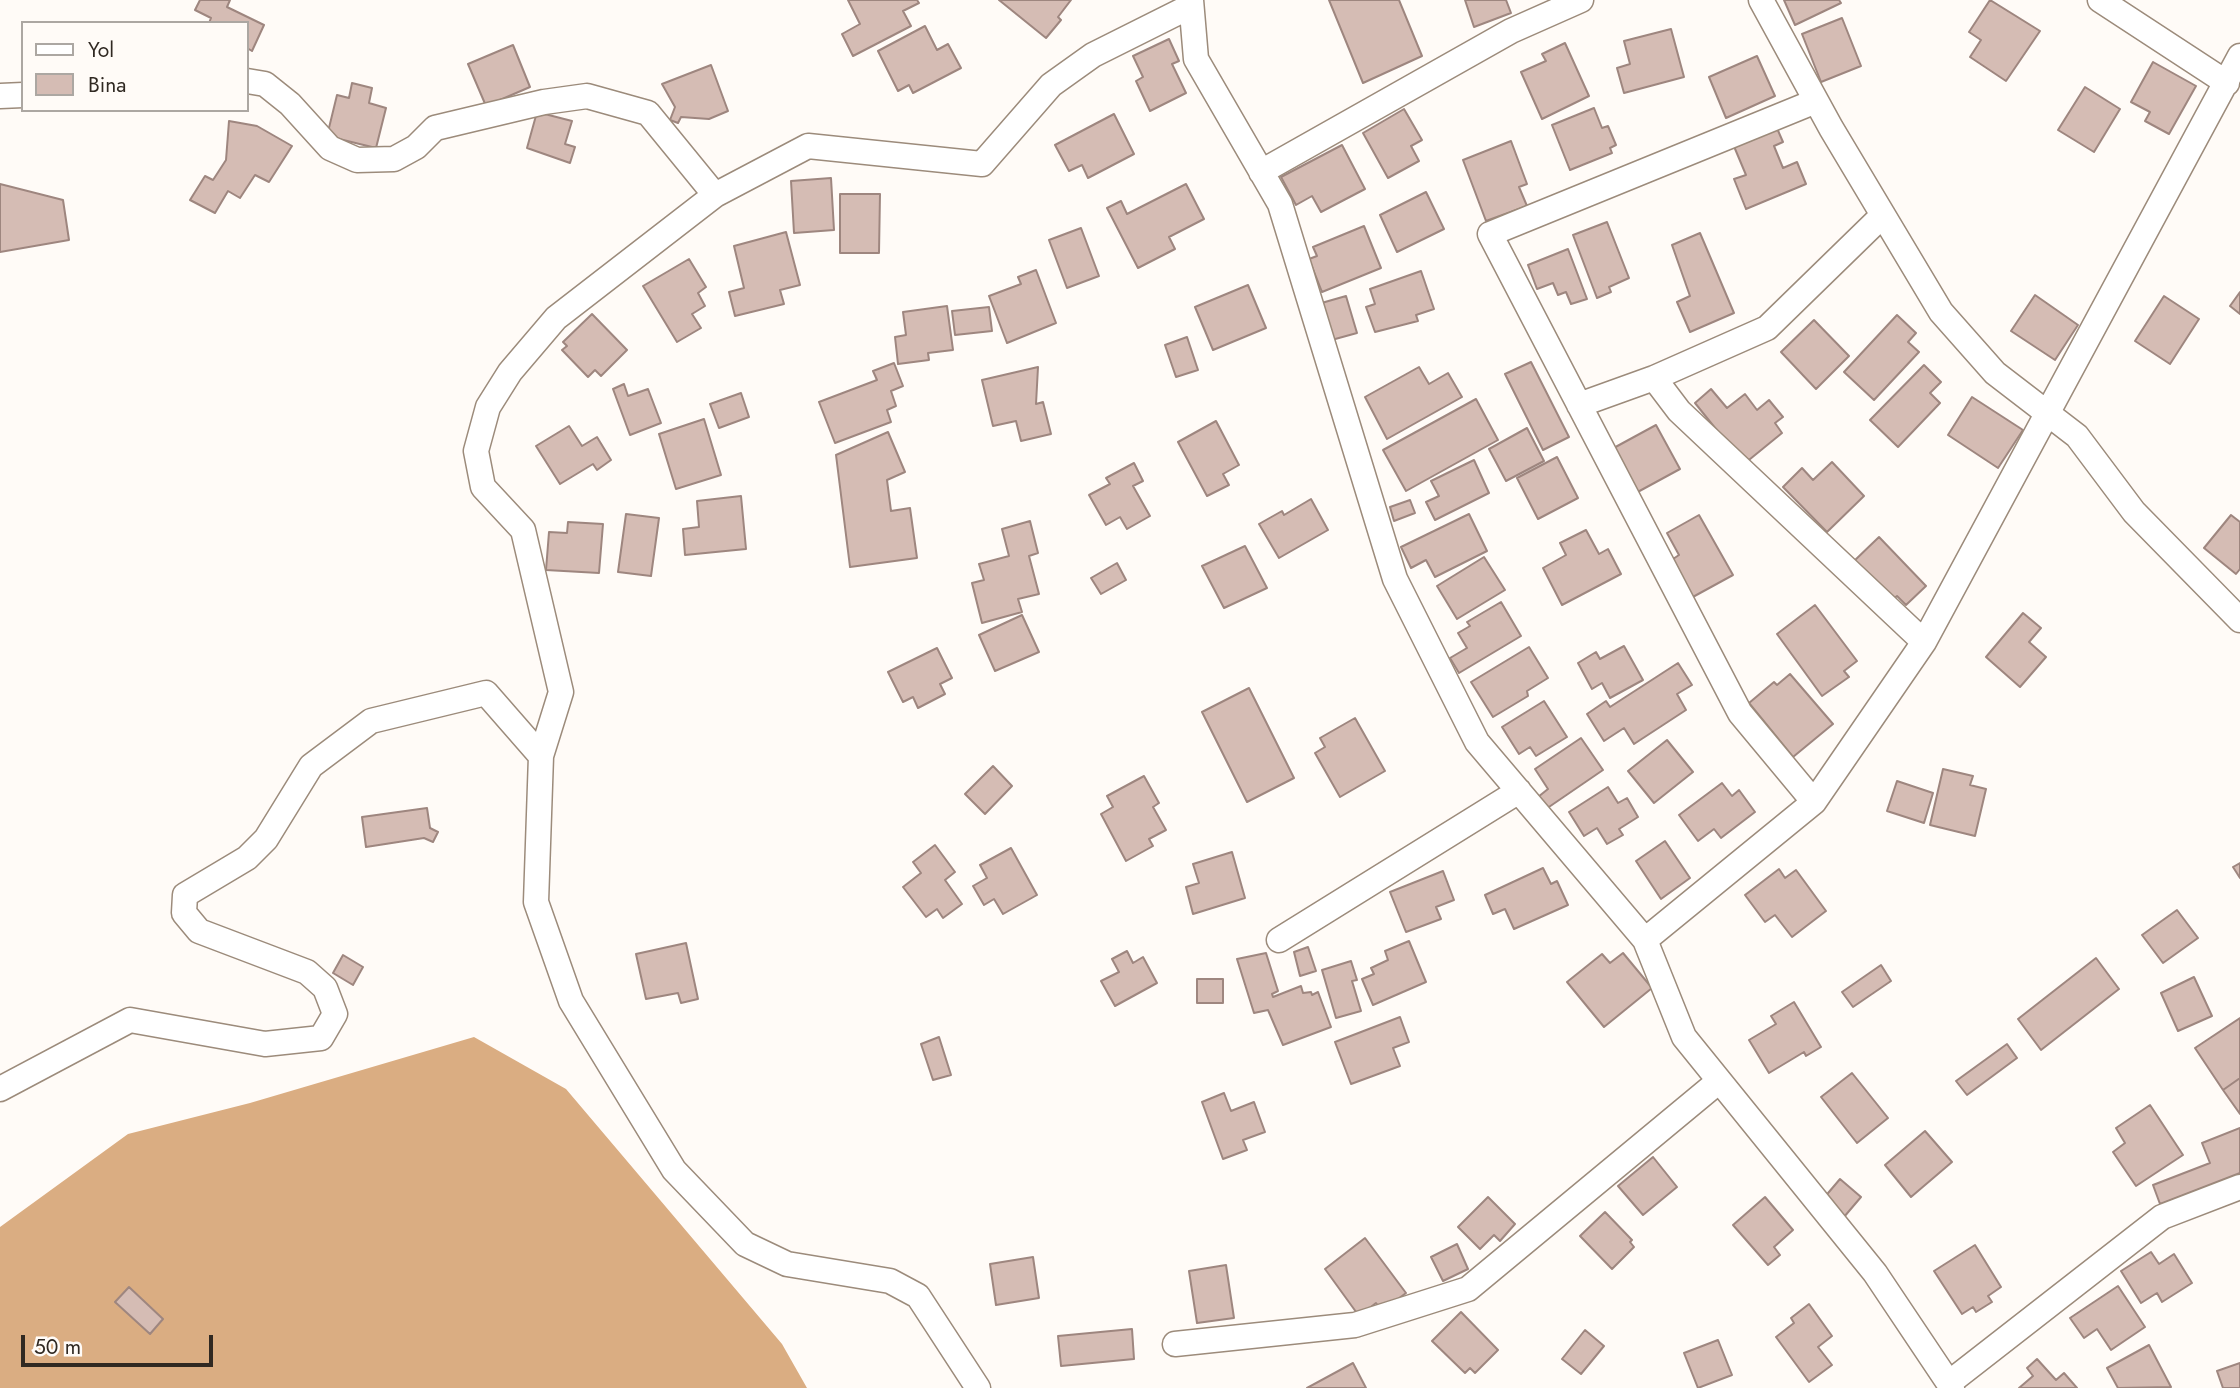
<!DOCTYPE html>
<style>
body{margin:0}
#map{position:relative;width:2240px;height:1388px;overflow:hidden;background:#fffbf7;font-family:Jost,sans-serif}
canvas{display:block}
.legend{position:absolute;left:21px;top:21px;width:228px;height:91px;box-sizing:border-box;background:#fffbf7;border:2px solid #aca7a2;margin:0;padding:9px 12px;list-style:none;font-size:21px;color:#302922}
.legend li{display:flex;align-items:center;gap:14px;height:35px}
.legend b{width:35px;border:2px solid #aca7a2}
.scale{position:absolute;left:21px;top:1335px;width:192px;height:32px;box-sizing:border-box;border:4px solid #302922;border-top:0;padding-left:9px;font-size:21px;line-height:24px;white-space:nowrap;color:#302922;-webkit-text-stroke:5px #fffbf7;paint-order:stroke}
</style>
<div id="map">
<canvas width="2240" height="1388"></canvas>
<ul class="legend">
<li><b style="height:9px;background:#fff"></b>Yol</li>
<li><b style="height:19px;background:#d5bcb4"></b>Bina</li>
</ul>
<div class="scale">50 m</div>
</div>
<script>
const ctx = document.querySelector('canvas').getContext('2d');
ctx.lineJoin = 'round';
function paint(path, color) { ctx.fillStyle = color; ctx.fill(path, 'evenodd'); }
function trace(path, color, width, dash) { ctx.strokeStyle = color; ctx.lineWidth = width; ctx.lineCap = dash ? 'butt' : 'round'; ctx.setLineDash(dash || []); ctx.stroke(path); }
paint(new Path2D(`
 M474,1037L566,1089L782,1344L807,1388H0V1227L128,1134L250,1103Z`), '#daad82');
const building = new Path2D(`
 M200,0H230L227,7L264,25L252,51L247,48V23H209L211,18L195,10Z
 M848,0H917L919,3L903,11L911,26L853,56L842,34L860,24Z
 M999,0H1071L1058,17L1061,20L1046,38Z
 M1329,0H1399L1422,56L1363,83Z
 M1465,0H1506L1511,13L1474,27Z
 M1784,0H1839L1841,3L1795,25Z
 M1990,0L2040,31L2006,81L1970,57L1981,40L1969,32Z
 M1842,18L1861,66L1821,82L1802,34Z
 M925,26L937,50L948,44L961,68L913,93L909,85L898,91L878,51Z
 M1671,29L1684,77L1624,93L1617,68L1630,64L1624,41Z
 M1169,39L1179,61L1172,64L1186,93L1150,111L1136,81L1143,77L1133,56Z
 M1565,43L1589,96L1542,119L1521,72L1546,61L1542,54Z
 M513,45L530,87L486,106L468,64Z
 M1757,56L1775,96L1726,118L1709,77Z
 M2153,62L2196,86L2169,134L2145,121L2150,112L2131,102Z
 M711,65L728,111L709,119L681,117L678,123L670,120L675,107L662,84Z
 M352,83L372,88L369,103L386,108L376,148L327,136L337,95L349,98Z
 M2085,87L2120,109L2094,152L2058,130Z
 M1594,108L1602,128L1608,126L1616,145L1610,148L1612,153L1570,170L1552,125Z
 M1404,109L1422,140L1411,146L1419,161L1388,178L1363,133Z
 M537,112L572,121L565,144L575,147L570,163L527,148Z
 M1114,114L1134,154L1088,178L1082,165L1069,171L1055,145Z
 M229,121L257,126L292,146L269,182L255,175L240,198L228,191L215,213L190,200L205,176L213,180L226,160Z
 M1776,126L1783,142L1774,146L1783,168L1797,162L1806,184L1746,209L1734,179L1746,175L1733,144Z
 M1511,141L1527,184L1519,187L1527,206L1486,221L1463,160Z
 M1342,145L1365,189L1321,212L1312,196L1296,205L1281,177Z
 M831,178L834,230L794,233L791,181Z
 M0,184L63,200L69,240L0,252Z
 M1186,184L1204,219L1169,237L1175,249L1138,268L1107,208L1121,201L1127,214Z
 M1426,192L1444,229L1397,252L1380,215Z
 M840,194H880L879,253H840Z
 M1607,222L1629,278L1609,287L1611,292L1597,298L1573,235Z
 M1364,226L1381,268L1322,292L1309,259L1317,256L1313,247Z
 M1081,228L1099,276L1067,288L1049,240Z
 M786,232L800,285L780,290L784,304L735,316L729,292L744,288L734,246Z
 M1700,233L1734,313L1690,332L1677,302L1690,296L1672,245Z
 M1568,249L1587,299L1571,304L1566,292L1558,295L1553,283L1537,289L1528,265Z
 M689,259L706,287L698,293L705,306L692,314L701,328L677,342L643,286Z
 M1036,270L1056,323L1007,343L989,296L1021,284L1018,277Z
 M1421,271L1434,309L1416,315L1418,321L1375,332L1366,307L1375,304L1370,289Z
 M1248,285L1266,328L1213,350L1195,307Z
 M2240,292V314L2230,306Z
 M2035,295L2078,325L2055,360L2011,331Z
 M1346,296L1357,333L1328,341L1318,304Z
 M2164,296L2199,319L2170,364L2135,341Z
 M947,306L953,350L928,353L929,360L898,364L895,337L906,335L903,312Z
 M989,307L992,331L955,335L952,311Z
 M592,314L627,350L601,376L595,370L588,377L562,350L567,346L563,342Z
 M1897,315L1916,333L1908,342L1919,352L1874,400L1844,372Z
 M1814,320L1849,356L1816,389L1781,352Z
 M1187,337L1198,370L1176,377L1165,345Z
 M1531,362L1569,437L1543,450L1505,374Z
 M894,363L903,386L891,391L896,406L887,410L891,422L835,443L819,402L877,380L873,371Z
 M1924,365L1941,382L1930,393L1940,403L1898,447L1870,420Z
 M1038,367L1036,404L1043,402L1051,434L1021,441L1016,421L993,426L982,380Z
 M1419,367L1429,384L1448,373L1462,397L1387,439L1365,397Z
 M624,384L628,396L648,389L661,423L630,435L613,389Z
 M1711,389L1727,408L1745,394L1757,410L1769,400L1783,417L1775,423L1782,433L1744,464L1695,403Z
 M741,393L749,417L719,428L710,404Z
 M1972,397L2023,430L1998,468L1948,435Z
 M1476,399L1498,440L1406,491L1383,450Z
 M704,419L721,475L676,489L659,434Z
 M1216,421L1239,465L1223,474L1229,485L1207,496L1178,442Z
 M1656,425L1680,469L1634,494L1610,450Z
 M569,426L582,446L597,437L611,460L597,470L593,464L560,484L536,446Z
 M1527,428L1544,461L1506,481L1489,449Z
 M888,432L905,472L887,480L891,511L910,508L917,558L850,567L836,455Z
 M1557,457L1578,498L1538,519L1517,478Z
 M1474,460L1489,493L1435,520L1426,502L1439,496L1431,481Z
 M1832,462L1864,496L1827,532L1783,487L1802,468L1813,480Z
 M1134,463L1143,481L1133,486L1150,516L1127,529L1120,517L1106,525L1089,495L1110,484L1106,478Z
 M741,496L746,549L685,555L683,529L699,527L697,501Z
 M1311,499L1328,530L1279,558L1259,524L1282,511L1284,515Z
 M1410,500L1415,513L1394,521L1390,507Z
 M626,514L659,518L651,576L618,572Z
 M1469,514L1487,551L1435,577L1426,560L1411,568L1401,547Z
 M1699,515L1733,575L1691,598L1670,561L1679,555L1667,533Z
 M2231,515L2240,522V569L2236,574L2204,548Z
 M1030,521L1038,553L1029,556L1039,594L1018,599L1022,612L982,623L972,583L984,580L979,564L1009,556L1002,529Z
 M568,522L603,524L599,573L546,570L549,532L567,533Z
 M1586,530L1599,554L1608,549L1621,574L1562,605L1543,568L1566,555L1560,543Z
 M1879,537L1926,586L1906,605L1897,596L1891,601L1853,562Z
 M1245,546L1267,588L1224,608L1202,566Z
 M1484,557L1505,590L1457,619L1437,586Z
 M1117,563L1126,580L1101,594L1091,578Z
 M1501,602L1521,636L1459,673L1450,658L1467,648L1458,633L1470,626L1467,622Z
 M1815,605L1857,661L1844,671L1849,677L1822,696L1777,634Z
 M2023,613L2041,628L2029,642L2046,657L2020,687L1986,657Z
 M1022,615L1039,652L995,671L979,635Z
 M1624,646L1643,680L1610,698L1602,683L1592,689L1578,663L1596,652L1600,659Z
 M1529,647L1548,678L1527,691L1528,696L1493,717L1471,682Z
 M937,648L952,678L940,684L945,694L918,708L913,697L903,702L888,672Z
 M1678,663L1692,685L1677,694L1686,710L1634,744L1624,728L1604,741L1587,714L1606,701L1610,707Z
 M1790,674L1833,724L1793,757L1749,703L1774,682L1777,685Z
 M1249,688L1294,778L1247,802L1202,712Z
 M1544,701L1567,737L1536,756L1530,747L1519,754L1502,727Z
 M1355,718L1385,771L1340,797L1315,753L1325,747L1320,738Z
 M1581,738L1603,770L1546,809L1538,797L1548,789L1535,769Z
 M1667,740L1693,772L1654,803L1628,771Z
 M993,766L1012,786L985,814L965,794Z
 M1943,769L1973,776L1970,785L1986,789L1975,836L1930,825Z
 M1144,776L1159,803L1153,807L1166,830L1149,839L1153,846L1126,861L1101,814L1113,807L1107,796Z
 M1897,781L1933,793L1924,823L1887,811Z
 M1722,783L1732,796L1739,790L1755,812L1721,838L1714,829L1698,841L1679,815Z
 M1608,787L1618,803L1627,798L1638,817L1619,829L1623,835L1607,844L1597,828L1584,836L1569,812Z
 M427,808L430,828L438,832L433,842L424,838L366,847L362,817Z
 M1665,841L1690,878L1661,899L1636,861Z
 M935,845L955,872L945,880L962,904L943,918L937,909L926,917L903,887L921,873L913,862Z
 M1011,848L1037,895L1003,914L994,899L984,905L973,886L987,878L980,865Z
 M1232,852L1245,898L1193,914L1186,887L1199,883L1193,864Z
 M2240,863V878L2233,867Z
 M1543,868L1551,884L1557,881L1568,905L1514,929L1505,909L1493,914L1485,895Z
 M1779,869L1785,878L1796,870L1826,911L1792,937L1775,915L1765,922L1745,895Z
 M1443,871L1454,900L1436,907L1441,919L1406,932L1390,892Z
 M2177,910L2198,938L2163,963L2142,935Z
 M1409,941L1426,982L1373,1005L1362,979L1374,974L1371,968L1388,960L1385,951Z
 M686,943L698,999L681,1003L678,993L646,999L636,954Z
 M1308,947L1316,971L1300,976L1294,952Z
 M1127,951L1133,963L1143,957L1157,983L1115,1006L1101,981L1119,972L1112,959Z
 M1266,953L1278,991L1272,994L1273,997L1301,986L1303,993L1311,992L1312,995L1318,992L1331,1027L1283,1045L1268,1010L1254,1013L1237,959Z
 M1623,953L1652,988L1604,1027L1567,982L1602,954L1610,963Z
 M343,955L363,967L353,985L333,973Z
 M2096,958L2119,989L2041,1050L2018,1019Z
 M1351,961L1357,980L1352,981L1361,1011L1336,1018L1322,970Z
 M1881,965L1891,981L1853,1007L1842,992Z
 M2194,977L2212,1016L2178,1031L2161,993Z
 M1197,979H1223V1003H1197Z
 M1794,1002L1821,1047L1806,1056L1804,1052L1769,1073L1749,1040L1776,1024L1771,1016Z
 M1400,1017L1409,1042L1393,1048L1400,1066L1351,1084L1335,1042Z
 M2240,1018V1078L2223,1090L2195,1048Z
 M939,1037L951,1075L933,1080L921,1044Z
 M2007,1044L2017,1058L1967,1095L1956,1081Z
 M1852,1073L1888,1118L1857,1143L1821,1097Z
 M2240,1078V1114L2223,1090Z
 M1224,1093L1231,1111L1254,1102L1265,1132L1243,1140L1247,1150L1223,1159L1202,1102Z
 M2150,1105L2183,1155L2136,1186L2113,1152L2125,1143L2116,1128Z
 M2240,1128V1173L2160,1204L2153,1185L2210,1163L2202,1143Z
 M1925,1131L1952,1162L1911,1197L1885,1165Z
 M1653,1157L1677,1187L1643,1215L1618,1186Z
 M1840,1179L1861,1197L1844,1217L1823,1199Z
 M1488,1197L1515,1224L1500,1241L1494,1235L1480,1249L1458,1227Z
 M1765,1197L1793,1230L1774,1247L1780,1255L1768,1265L1733,1225Z
 M1605,1212L1632,1240L1630,1242L1634,1247L1612,1269L1580,1236Z
 M1365,1238L1406,1293L1382,1311L1376,1303L1359,1316L1325,1269Z
 M1457,1244L1468,1269L1443,1281L1431,1257Z
 M1975,1245L2001,1287L1988,1296L1992,1302L1976,1312L1973,1307L1962,1314L1934,1271Z
 M2151,1252L2159,1264L2174,1254L2192,1283L2162,1302L2157,1293L2141,1303L2121,1271Z
 M1033,1257L1039,1298L996,1305L990,1264Z
 M1226,1265L1234,1318L1197,1323L1189,1271Z
 M2118,1286L2145,1327L2111,1350L2097,1329L2084,1338L2070,1318Z
 M129,1287L163,1319L150,1334L115,1302Z
 M1809,1304L1832,1336L1818,1347L1832,1365L1809,1382L1776,1337L1794,1323L1791,1318Z
 M1461,1312L1498,1350L1475,1373L1470,1368L1465,1373L1432,1341Z
 M1132,1329L1134,1359L1061,1366L1058,1336Z
 M1585,1330L1604,1346L1581,1374L1562,1359Z
 M1718,1340L1732,1375L1698,1388L1684,1353Z
 M2149,1345L2171,1387L2118,1388L2107,1368Z
 M2037,1359L2056,1380L2064,1373L2077,1388H2019L2033,1376L2027,1368Z
 M1353,1363L1366,1388H1307Z
 M2240,1363V1388H2223L2217,1371Z`);
paint(building, '#d5bcb4');
trace(building, '#9e867f', 2);
const street = new Path2D(`
 M1191,0L1196,59L1280,204L1395,579L1477,742L1645,940L1684,1037L1875,1273L1952,1388
 M1761,0L1831,128L1941,312L1995,373L2077,436L2134,512L2240,620
 M2100,0L2227,83
 M247,81L265,84L290,104L330,148L357,160L394,159L416,147L435,128L544,102L587,96L648,113L715,195
 M0,96L23,95
 M1261,172L1511,31L1581,0
 M1654,378L1679,411L1924,642
 M1579,405L1654,378L1767,328L1883,215
 M1814,802L1740,713L1490,234L1816,101
 M1279,940L1519,791
 M1645,940L1814,802L1924,642L2240,56
 M0,1089L130,1020L265,1044L321,1038L335,1014L325,988L307,972L199,931L184,913L185,895L247,858L266,839L311,766L371,721L486,693L541,756
 M1175,1344L1355,1325L1468,1289L1719,1081
 M1949,1383L2162,1217L2240,1187
 M978,1388L918,1296L890,1281L787,1264L745,1244L674,1170L571,1001L536,902L541,756L561,692L523,530L483,487L476,451L488,407L510,372L556,318L715,195L808,146L982,164L1051,85L1093,55L1191,6`);
trace(street, '#9c8b7b', 27);
trace(street, '#fff', 24);
</script>
